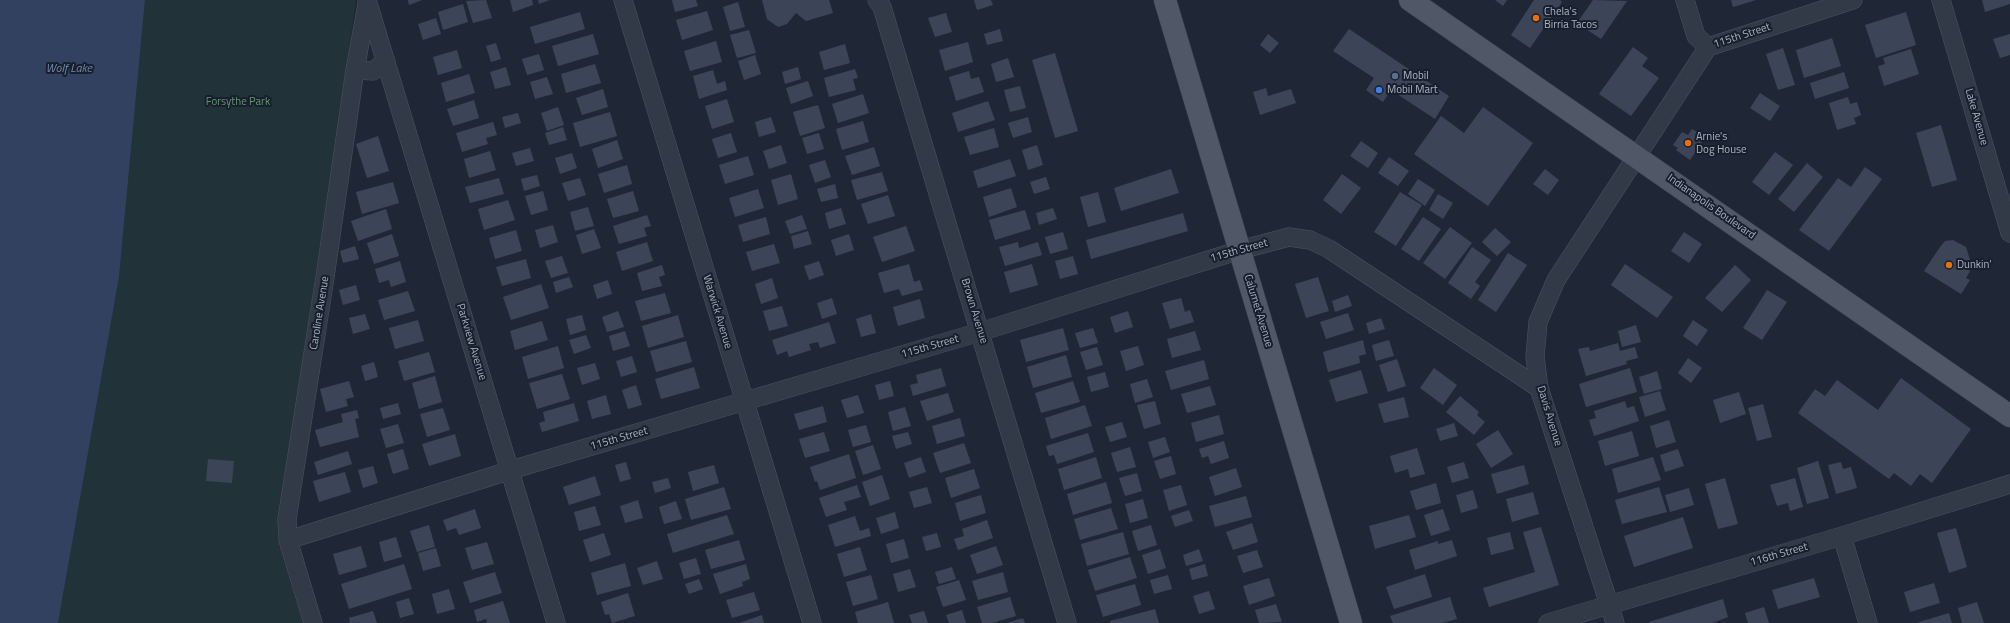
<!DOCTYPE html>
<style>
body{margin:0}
canvas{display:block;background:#1f2737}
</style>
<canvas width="2010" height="623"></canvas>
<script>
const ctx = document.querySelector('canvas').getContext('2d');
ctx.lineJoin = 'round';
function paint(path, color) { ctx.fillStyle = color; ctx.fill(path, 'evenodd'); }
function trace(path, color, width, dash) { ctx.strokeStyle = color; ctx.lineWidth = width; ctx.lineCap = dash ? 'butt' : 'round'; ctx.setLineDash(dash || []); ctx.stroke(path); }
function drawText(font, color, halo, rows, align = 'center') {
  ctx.font = font + ' "Titillium Web",sans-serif'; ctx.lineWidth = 4; ctx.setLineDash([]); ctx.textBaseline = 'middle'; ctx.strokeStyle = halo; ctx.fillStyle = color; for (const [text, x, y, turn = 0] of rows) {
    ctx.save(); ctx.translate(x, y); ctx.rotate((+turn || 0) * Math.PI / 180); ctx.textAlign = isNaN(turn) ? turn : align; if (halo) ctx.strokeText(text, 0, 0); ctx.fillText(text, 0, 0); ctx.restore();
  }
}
paint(new Path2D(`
 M145,0H356L278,531L279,544L303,623H58L119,277Z`), '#213338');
paint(new Path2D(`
 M0,0H145L119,277L58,623H0Z`), '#32415f');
paint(new Path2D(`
 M408,0H422L409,5Z
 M486,0L492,18L473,23L466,1Z
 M510,0H532L533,5L513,12Z
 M538,0H550L539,4Z
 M672,0H696L698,6L675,12Z
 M762,0H829L833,13L806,21L796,13L787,24L778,27L767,19Z
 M974,0H991L993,5L977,10Z
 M1495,0H1507L1503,6Z
 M1534,0H1560L1562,2L1530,48L1511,35Z
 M1593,0L1627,1L1601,39L1577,23Z
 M1731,0H1756L1733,7Z
 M1982,0H2010V4L1985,12Z
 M738,2L745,27L730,31L723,7Z
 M463,4L468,22L443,30L438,12Z
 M707,11L713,30L682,40L676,20Z
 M580,12L585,29L535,44L530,27Z
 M1906,12L1916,45L1876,58L1865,25Z
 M946,13L952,32L935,37L928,18Z
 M436,18L441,34L423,40L418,24Z
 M1000,29L1003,41L987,45L984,34Z
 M1349,29L1449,96L1435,119L1391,90L1383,102L1366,90L1374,78L1333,51Z
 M749,30L756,53L737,58L730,35Z
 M593,34L599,54L558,66L552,46Z
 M1268,34L1279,43L1270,53L1260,45Z
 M2010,34V55L2000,58L1993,39Z
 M1832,38L1841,66L1804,78L1796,50Z
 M716,41L722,62L690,71L684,51Z
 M968,42L973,62L945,71L939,50Z
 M496,43L501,59L491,62L486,46Z
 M845,44L850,63L824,70L819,52Z
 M1633,47L1648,58L1642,66L1659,78L1631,116L1599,94Z
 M1783,48L1795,85L1778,90L1766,54Z
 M1911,49L1919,74L1884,86L1878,66L1885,64L1883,58Z
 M457,50L462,68L438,75L433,57Z
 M1055,53L1078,131L1055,138L1032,60Z
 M539,54L544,70L527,75L522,59Z
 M755,55L761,74L744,80L738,61Z
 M1008,58L1014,77L996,82L991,64Z
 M595,64L601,83L566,93L561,74Z
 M506,67L511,85L495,89L490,72Z
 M798,67L801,79L785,84L782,72Z
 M855,69L858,78L853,79L856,90L829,97L824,78Z
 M713,70L717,84L725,81L727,90L699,99L693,76Z
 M969,71L971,79L979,77L984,92L956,101L949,77Z
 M1844,72L1849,88L1815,99L1810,83Z
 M469,74L475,93L446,102L441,83Z
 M547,77L553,94L535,99L530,82Z
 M808,81L813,96L791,104L786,88Z
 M1020,86L1026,108L1010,112L1004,90Z
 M1266,88L1268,96L1291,89L1296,103L1260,115L1253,92Z
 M603,89L608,107L582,115L576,98Z
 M1760,93L1780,106L1770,121L1750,108Z
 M863,94L869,113L838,123L832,104Z
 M1848,97L1850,104L1857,102L1861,115L1854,118L1856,124L1837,130L1829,103Z
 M727,99L734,122L712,129L705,106Z
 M474,100L479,118L453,126L447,109Z
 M988,101L995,120L958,132L952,113Z
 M818,105L825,128L800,136L793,112Z
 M558,107L564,125L547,131L541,113Z
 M1483,107L1533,143L1488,206L1414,154L1441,116L1464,133Z
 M610,112L617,136L580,147L573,123Z
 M518,113L521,123L505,128L502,117Z
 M771,117L776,132L759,137L755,122Z
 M1028,117L1032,132L1013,138L1008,123Z
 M863,121L869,142L842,150L836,129Z
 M493,122L497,135L486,138L488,144L462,152L456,133Z
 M1941,125L1957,180L1932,187L1916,133Z
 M563,127L567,140L549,145L545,133Z
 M994,128L999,147L970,155L964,137Z
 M1692,129L1697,132L1695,135L1703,141L1690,160L1676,150L1678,148L1673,145L1682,132L1688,135Z
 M731,133L737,152L718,158L712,139Z
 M819,133L824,149L807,154L802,138Z
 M378,136L389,171L367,178L356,144Z
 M617,140L623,159L598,168L592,149Z
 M1361,141L1378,153L1368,168L1350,156Z
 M781,145L787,163L769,169L763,151Z
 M1037,145L1043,165L1028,170L1022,150Z
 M874,147L880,166L852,175L845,156Z
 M530,148L534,161L516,166L512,153Z
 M490,151L496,170L469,178L464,159Z
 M1775,152L1793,165L1769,195L1752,182Z
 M572,153L577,168L560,174L555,158Z
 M748,156L754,175L725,184L719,165Z
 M1389,157L1409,171L1398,186L1378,173Z
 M1010,159L1016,176L978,188L973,171Z
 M825,160L831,177L815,183L809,165Z
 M1807,163L1823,177L1794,212L1778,199Z
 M627,165L632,184L604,193L598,174Z
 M1865,167L1882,179L1829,251L1799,230L1838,178L1851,187Z
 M1171,169L1179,193L1121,211L1114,188Z
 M1545,169L1559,180L1548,195L1533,184Z
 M882,172L888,191L857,200L851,180Z
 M791,174L798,199L778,205L771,180Z
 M1342,174L1361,188L1341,214L1323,200Z
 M537,175L540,186L524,191L521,179Z
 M1046,177L1050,189L1034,194L1030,182Z
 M499,178L504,194L470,203L465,187Z
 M580,178L586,195L568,201L562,183Z
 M1418,179L1435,190L1425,206L1408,194Z
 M393,182L399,203L362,214L356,192Z
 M835,184L838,198L821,202L817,189Z
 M1011,188L1017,207L989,217L983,197Z
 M758,189L764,208L735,217L729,198Z
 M543,191L548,210L531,215L525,196Z
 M633,191L639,211L613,218L607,199Z
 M1098,192L1106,222L1088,227L1080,197Z
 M1400,192L1422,205L1396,246L1374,232Z
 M1438,194L1453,203L1443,219L1429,210Z
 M888,195L895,216L868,224L861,204Z
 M508,200L515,220L484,230L478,209Z
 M588,207L594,226L575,231L570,212Z
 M841,208L846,224L829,229L825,213Z
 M1053,208L1057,219L1039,225L1036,213Z
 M386,209L392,229L358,241L351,221Z
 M1025,210L1031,229L995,240L989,220Z
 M1183,213L1188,231L1091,259L1086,240Z
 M647,215L651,226L644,228L647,236L619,244L613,226Z
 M802,215L807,229L790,234L785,221Z
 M766,217L770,234L743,242L738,225Z
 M1423,217L1441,229L1419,261L1401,249Z
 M553,225L558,242L540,248L535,230Z
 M906,226L915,251L882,262L873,237Z
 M1450,227L1472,243L1445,279L1423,263Z
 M1495,228L1511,242L1497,256L1482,242Z
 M594,229L601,248L582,254L576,235Z
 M516,230L522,251L495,259L489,238Z
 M808,231L812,244L794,249L791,236Z
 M1063,232L1068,249L1050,254L1045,237Z
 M1684,232L1702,244L1689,263L1671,251Z
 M392,234L399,256L374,264L367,243Z
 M849,234L854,250L836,256L831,240Z
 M1953,240L1966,247L1970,260L1968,269L1970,271L1966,278L1970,280L1961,294L1924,271L1940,247L1945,241Z
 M647,242L653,261L622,271L616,252Z
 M1018,242L1019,248L1038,242L1042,255L1005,266L999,247Z
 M774,244L780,263L752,271L746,252Z
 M355,246L359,259L343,263L340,251Z
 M1472,247L1491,260L1475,282L1480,286L1471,299L1448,283Z
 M1508,253L1527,265L1496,312L1478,300Z
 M562,256L568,273L551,278L545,261Z
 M1073,256L1078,274L1060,279L1055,261Z
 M526,259L531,278L502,286L496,267Z
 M400,261L406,282L391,287L389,280L379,283L375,269Z
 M819,261L824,275L809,280L804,266Z
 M909,264L914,282L920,280L923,290L902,296L899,289L884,293L878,273Z
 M1032,264L1038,285L1010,293L1004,272Z
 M1625,264L1673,297L1657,318L1611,285Z
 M662,265L665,275L659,277L662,286L642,291L637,273Z
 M1735,265L1751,280L1722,312L1705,298Z
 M569,277L573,287L556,293L553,282Z
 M1318,277L1329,311L1306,318L1295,284Z
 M772,278L778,298L761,304L755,284Z
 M608,280L612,294L597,299L593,285Z
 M541,284L549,308L511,320L503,297Z
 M356,285L360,300L343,305L339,290Z
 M1767,290L1787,302L1762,340L1743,328Z
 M408,291L415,311L384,320L378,300Z
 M665,293L671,313L641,321L635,301Z
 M1348,295L1352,306L1335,312L1332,301Z
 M832,298L837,314L822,319L817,303Z
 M1181,298L1185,312L1190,310L1194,322L1170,329L1162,303Z
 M920,299L925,318L898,326L893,307Z
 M782,306L788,326L769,331L763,311Z
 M618,311L624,327L607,332L602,317Z
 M1128,311L1133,327L1115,333L1110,317Z
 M1348,313L1354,330L1326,339L1320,322Z
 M365,314L370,329L353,334L349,318Z
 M871,314L876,333L861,337L856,319Z
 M582,315L586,330L570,335L566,319Z
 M678,315L684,337L648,348L642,326Z
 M1381,318L1385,329L1369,334L1366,323Z
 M418,320L424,341L395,349L389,328Z
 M1693,320L1708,330L1697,346L1683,336Z
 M542,321L548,340L515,350L510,331Z
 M829,322L836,343L820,348L818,342L809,344L811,350L789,357L787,351L777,355L772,340Z
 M1636,325L1641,342L1622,347L1618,331Z
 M1063,328L1069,350L1026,362L1020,340Z
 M1093,328L1098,343L1080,348L1075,333Z
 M625,331L630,346L613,351L609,336Z
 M1195,331L1201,350L1172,358L1167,339Z
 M586,335L591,348L574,354L569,340Z
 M1363,340L1366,354L1359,356L1360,363L1328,372L1323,352Z
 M1389,340L1394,356L1376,361L1372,345Z
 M686,341L692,362L656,372L650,351Z
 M1618,343L1620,351L1635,347L1638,358L1626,361L1627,364L1586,376L1578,349L1589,347L1590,351Z
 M558,346L564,368L528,379L522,357Z
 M1138,346L1144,365L1126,371L1120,351Z
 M1097,347L1103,365L1086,370L1080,352Z
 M429,352L435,372L404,381L398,361Z
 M1066,355L1072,377L1033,388L1027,367Z
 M632,356L637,372L621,377L616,361Z
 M1688,358L1702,368L1691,383L1678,373Z
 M1397,359L1406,386L1388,392L1379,365Z
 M1204,360L1209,379L1171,390L1165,371Z
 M374,362L378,377L365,381L361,366Z
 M595,363L600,379L582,385L577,368Z
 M694,367L700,388L661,399L655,379Z
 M941,368L946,386L913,396L910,385L918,383L916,375Z
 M1434,368L1457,385L1443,405L1420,388Z
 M1630,368L1637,392L1586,407L1579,384Z
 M1361,370L1368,393L1336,402L1329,380Z
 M1657,371L1662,389L1644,394L1639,377Z
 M1105,372L1109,387L1091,392L1087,377Z
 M562,374L570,399L537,409L529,383Z
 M435,376L442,402L419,409L412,383Z
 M1901,378L1971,429L1932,483L1920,474L1911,486L1894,473L1889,479L1798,413L1815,389L1825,396L1837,380L1878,410Z
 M1147,379L1153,397L1135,403L1130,384Z
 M349,381L354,397L346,399L348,406L326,412L320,389Z
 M890,381L894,396L879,400L875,385Z
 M1073,381L1080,402L1041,413L1035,393Z
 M636,385L642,405L628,409L622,390Z
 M1210,386L1216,405L1187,413L1181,394Z
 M1660,391L1666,410L1645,417L1639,397Z
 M1739,392L1746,414L1720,423L1713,400Z
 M948,393L954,412L927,421L920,401Z
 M606,395L611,414L592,419L587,401Z
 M858,395L864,413L847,418L841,400Z
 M1460,396L1479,412L1477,415L1485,422L1474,435L1446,412Z
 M1404,397L1409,417L1384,423L1378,404Z
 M1155,401L1161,424L1144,429L1137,405Z
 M1625,401L1627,408L1634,406L1639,421L1594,436L1589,420L1596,418L1594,411Z
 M398,403L401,414L383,419L380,408Z
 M574,403L579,421L542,432L539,423L545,421L543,412Z
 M1763,404L1772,437L1757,441L1748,408Z
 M1085,405L1092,426L1051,439L1045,418Z
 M823,406L827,422L799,430L794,414Z
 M905,407L911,426L893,431L888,412Z
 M443,408L450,430L427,437L420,414Z
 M357,410L359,418L355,419L359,437L320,447L315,430L343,422L341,414Z
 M1219,415L1224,434L1196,442L1191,423Z
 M960,418L965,436L937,444L932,426Z
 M1669,420L1676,442L1656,448L1650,426Z
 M1122,422L1127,437L1110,442L1105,427Z
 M1454,423L1458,436L1440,441L1436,429Z
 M398,424L404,443L386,448L380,429Z
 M866,425L871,442L853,447L848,430Z
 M1498,430L1513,454L1491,468L1476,444Z
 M1632,431L1639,456L1605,466L1598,441Z
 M824,432L830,451L805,458L799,439Z
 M908,432L912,444L896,449L892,436Z
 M1088,433L1094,452L1057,464L1054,455L1049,456L1046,446Z
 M455,434L461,456L429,466L422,444Z
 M1165,437L1170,452L1153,458L1148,442Z
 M1224,441L1229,458L1211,464L1208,456L1202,458L1199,449Z
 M964,443L971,463L940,473L933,453Z
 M873,445L881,469L863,475L855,451Z
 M1130,447L1136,467L1117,472L1111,453Z
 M1417,448L1425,474L1410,478L1408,469L1395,473L1390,456Z
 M403,449L409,469L393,474L387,454Z
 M1678,449L1684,466L1665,472L1660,455Z
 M348,451L352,464L318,475L314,462Z
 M849,454L856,478L820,490L817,481L815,482L810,467Z
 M1171,456L1176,474L1160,479L1154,461Z
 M921,457L926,472L909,478L904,463Z
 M1096,457L1102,478L1064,490L1058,469Z
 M1653,457L1661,480L1618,493L1612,469Z
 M208,459L234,461L232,483L206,481Z
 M1818,461L1829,498L1807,504L1797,468Z
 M626,462L631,479L620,482L615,465Z
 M1464,462L1469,478L1452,483L1447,467Z
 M1841,462L1843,469L1851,467L1857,488L1836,494L1828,465Z
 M714,465L719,483L693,491L688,472Z
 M1524,465L1529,484L1497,494L1491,474Z
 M373,466L378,483L363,488L358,470Z
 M1236,468L1242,487L1215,496L1209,477Z
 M974,469L980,488L951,498L945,478Z
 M345,472L351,492L319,502L313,481Z
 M1137,473L1142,491L1125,496L1119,478Z
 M882,475L890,499L870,506L862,482Z
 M595,476L601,495L569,505L563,487Z
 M668,478L671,488L655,493L652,482Z
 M1725,478L1738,524L1718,529L1705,484Z
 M1795,478L1803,507L1790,511L1788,503L1777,506L1770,485Z
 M1106,482L1112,503L1073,515L1067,494Z
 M1436,483L1441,503L1416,510L1410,491Z
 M857,485L861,497L844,502L847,510L826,517L819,498Z
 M1181,485L1187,505L1169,511L1163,490Z
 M724,487L731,509L691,520L685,499Z
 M927,487L932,503L914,508L909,492Z
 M1659,487L1667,512L1622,524L1615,500Z
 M1689,488L1694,505L1670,512L1665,495Z
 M1473,490L1478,508L1461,513L1456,495Z
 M1533,492L1539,514L1512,522L1506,499Z
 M981,495L986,513L960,521L955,503Z
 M1246,496L1252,517L1215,527L1209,506Z
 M1143,499L1148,518L1130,523L1125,504Z
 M638,500L643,518L625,523L620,506Z
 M676,501L682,519L664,524L659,507Z
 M595,506L601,525L579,531L574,512Z
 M1111,508L1118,529L1080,540L1074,519Z
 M475,509L481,528L459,535L456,528L447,531L443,520Z
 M1443,509L1450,530L1431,536L1424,515Z
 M1189,510L1193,521L1175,527L1171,516Z
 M895,512L899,528L881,534L876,518Z
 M727,515L734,534L673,553L667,534Z
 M1409,515L1416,537L1375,549L1369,526Z
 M855,516L860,531L869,528L871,536L835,547L828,525Z
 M1683,517L1693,548L1634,567L1624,536Z
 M987,520L993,538L958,550L954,539L964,536L962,529Z
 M1252,523L1258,542L1233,550L1226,532Z
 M429,525L435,547L417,552L410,531Z
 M1151,525L1157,545L1138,551L1132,531Z
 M1541,527L1559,585L1489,607L1483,588L1535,572L1523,532Z
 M1956,528L1967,567L1949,573L1937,533Z
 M1123,532L1129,554L1087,566L1081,544Z
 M1510,532L1514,549L1491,555L1487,538Z
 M604,533L611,555L590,562L583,540Z
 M937,533L941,547L926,551L922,537Z
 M396,537L402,557L384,562L379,542Z
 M904,539L909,558L891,563L886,544Z
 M739,540L745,560L711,569L705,550Z
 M1452,540L1457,556L1415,570L1409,550L1438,541V544Z
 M487,542L494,564L472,570L465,548Z
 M361,546L367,567L339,575L333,554Z
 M996,546L1003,565L977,574L970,555Z
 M860,547L867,570L844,577L837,554Z
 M436,548L441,566L423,571L418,553Z
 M1160,549L1166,568L1148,574L1142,555Z
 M1199,549L1203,561L1186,566L1183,555Z
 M1257,550L1263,567L1243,573L1237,556Z
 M1130,557L1137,578L1095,591L1088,570Z
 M696,558L701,574L684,579L679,563Z
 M657,561L663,579L643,585L637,568Z
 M625,563L631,586L597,595L591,573Z
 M404,564L412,589L349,609L341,584Z
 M746,564L750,579L742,582L743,586L720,594L713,574Z
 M1205,564L1208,576L1192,580L1189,569Z
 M952,567L956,579L939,584L935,572Z
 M910,569L916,587L898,592L893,574Z
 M495,572L502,593L470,603L463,582Z
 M1003,572L1008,592L978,600L972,581Z
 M1425,574L1432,597L1394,609L1386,587Z
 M871,575L878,599L853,606L846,582Z
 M1168,575L1172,589L1154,594L1150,580Z
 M1269,578L1275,596L1249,605L1243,586Z
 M1814,578L1820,597L1778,609L1772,590Z
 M699,579L703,589L689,594L685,584Z
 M959,580L966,600L943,607L936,587Z
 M1934,583L1940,603L1910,612L1904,592Z
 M1135,584L1141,605L1103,617L1096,595Z
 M449,589L455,609L437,614L432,594Z
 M1209,591L1215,609L1199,614L1193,596Z
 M754,592L760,610L732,618L726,600Z
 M628,593L635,616L612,623L609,614L605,615L601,602Z
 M1010,597L1016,616L992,623H982L977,607Z
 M1450,597L1457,619L1442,623H1393L1390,616Z
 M409,598L414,614L400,618L396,602Z
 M1723,599L1728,617L1712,623H1650L1649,622Z
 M503,601L510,623H487L486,619L477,622L474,610Z
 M888,602L894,623H858L855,612Z
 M1977,602L1984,623H1962L1958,608Z
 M1276,604L1282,622L1259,623L1255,610Z
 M1764,607L1769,623H1748L1745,613Z
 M1155,609L1159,623H1111L1110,621Z
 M962,610L966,623H949L946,615Z
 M373,611L377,623H350L349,618Z
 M924,611L928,623H912L909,615Z
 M1949,613L1952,623H1916Z
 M762,615L764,623H739Z
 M1023,618L1025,623H1007Z`), '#3b4557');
const minor = new Path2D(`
 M367,0L556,623
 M623,0L812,623
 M877,0L882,7L1067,623
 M1685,0L1696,36L1708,47
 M1941,0L2010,233
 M355,70L373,71L386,61
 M1842,536L1868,623
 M288,540L531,464L980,332L1240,250L1289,237L1310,240L1329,249L1539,388
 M313,623L288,540L287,519L325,277L355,70L367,4
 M1548,623L1842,536L2010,484
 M1615,623L1539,388L1535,357L1538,322L1556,280L1708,47L1853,0`);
const primary = new Path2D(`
 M1165,0L1351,623
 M1410,0L2010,416`);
trace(minor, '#4d5462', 19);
trace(primary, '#3c4351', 23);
trace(minor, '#323947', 18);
trace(primary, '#505868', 22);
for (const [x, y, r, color] of [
 [1536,18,4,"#e8710a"],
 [1395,76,4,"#5c6f8a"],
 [1379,90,4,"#3f7fe0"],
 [1688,143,4,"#e8710a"],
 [1949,265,4,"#e8710a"]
]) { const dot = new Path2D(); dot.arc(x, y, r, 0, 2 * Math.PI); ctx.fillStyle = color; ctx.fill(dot); trace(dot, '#181f2c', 1.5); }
drawText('11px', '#acb4c4', '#181f2c', [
 ["Chela's",1544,12],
 ["Birria Tacos",1544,25],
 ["Mobil",1403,76],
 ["Mobil Mart",1387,90],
 ["Arnie's",1696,137],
 ["Dog House",1696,150],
 ["Dunkin'",1957,265]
], 'left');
drawText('11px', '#acb4c4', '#181f2c', [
 ["115th Street",1742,36,-18],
 ["Lake Avenue",1976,117,74],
 ["Indianapolis Boulevard",1711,207,35],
 ["115th Street",1239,251,-16],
 ["Brown Avenue",974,311,73],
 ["Calumet Avenue",1258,311,73],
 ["Warwick Avenue",717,312,73],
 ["Caroline Avenue",320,313,-81],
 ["Parkview Avenue",471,342,73],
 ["115th Street",930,347,-16],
 ["Davis Avenue",1549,416,73],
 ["115th Street",619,439,-16],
 ["116th Street",1779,555,-16]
]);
drawText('11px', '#649573', '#181f2c', [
 ["Forsythe Park",238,102]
]);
drawText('italic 12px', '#7488ae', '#181f2c', [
 ["Wolf Lake",69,69]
]);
</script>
